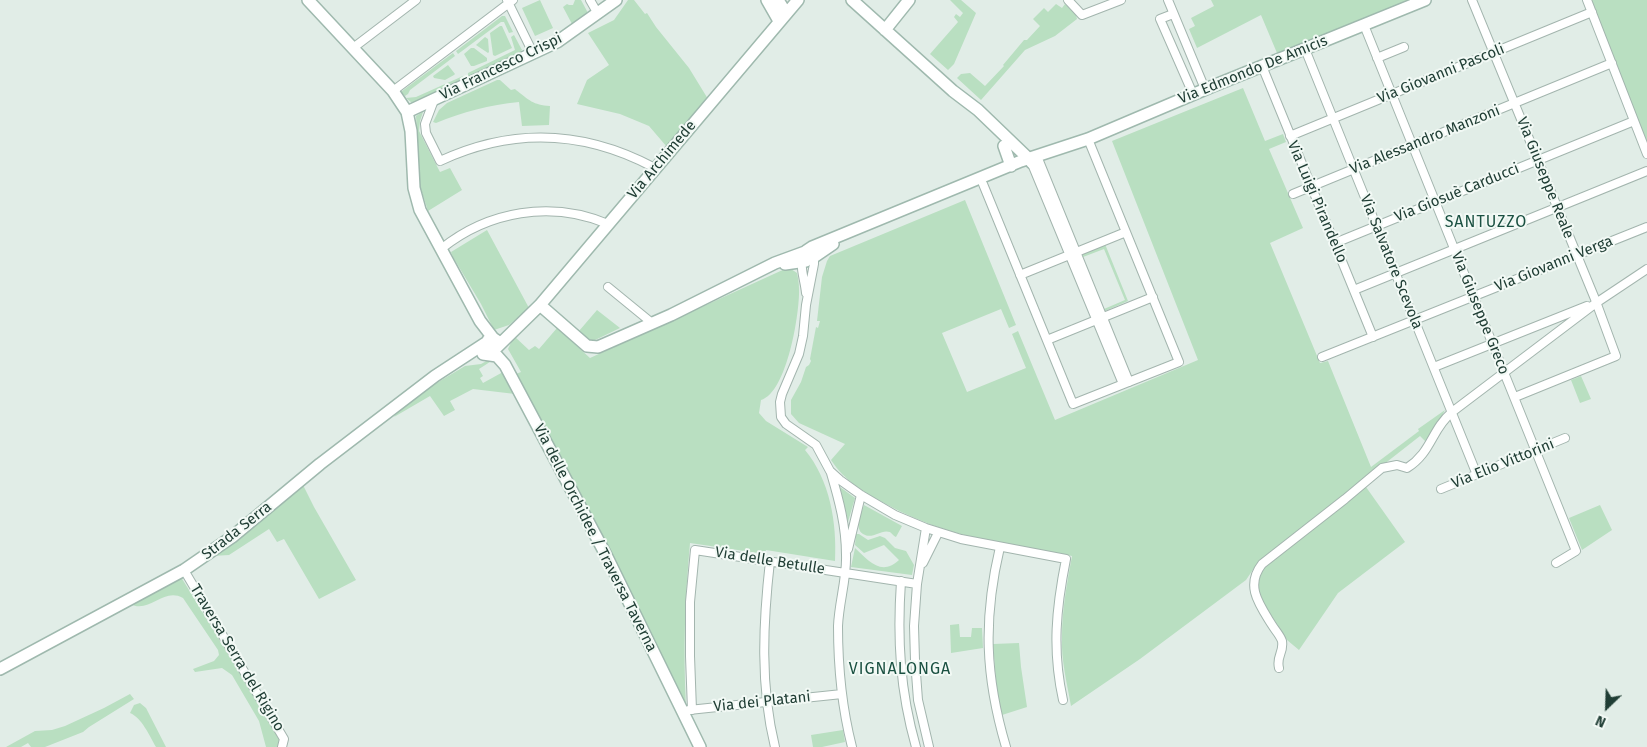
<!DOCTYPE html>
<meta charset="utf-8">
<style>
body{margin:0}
#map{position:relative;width:1647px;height:747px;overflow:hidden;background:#e1ede7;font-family:"Fira Sans",sans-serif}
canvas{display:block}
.north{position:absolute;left:1582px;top:682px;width:50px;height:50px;-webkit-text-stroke:4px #f2f9f5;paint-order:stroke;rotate:204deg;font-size:14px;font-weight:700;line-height:20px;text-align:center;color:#203e35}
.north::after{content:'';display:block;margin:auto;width:18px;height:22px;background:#203e35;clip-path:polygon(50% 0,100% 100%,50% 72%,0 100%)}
</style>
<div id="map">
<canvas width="1647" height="747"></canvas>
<div class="north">N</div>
</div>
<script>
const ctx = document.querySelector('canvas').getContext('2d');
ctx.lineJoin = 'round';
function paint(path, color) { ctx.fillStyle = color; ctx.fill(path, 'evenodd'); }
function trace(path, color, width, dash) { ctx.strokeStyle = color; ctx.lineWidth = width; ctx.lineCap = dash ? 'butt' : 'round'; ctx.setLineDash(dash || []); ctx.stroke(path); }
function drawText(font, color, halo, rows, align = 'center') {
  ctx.font = font + ' "Fira Sans",sans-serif'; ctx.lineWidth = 4; ctx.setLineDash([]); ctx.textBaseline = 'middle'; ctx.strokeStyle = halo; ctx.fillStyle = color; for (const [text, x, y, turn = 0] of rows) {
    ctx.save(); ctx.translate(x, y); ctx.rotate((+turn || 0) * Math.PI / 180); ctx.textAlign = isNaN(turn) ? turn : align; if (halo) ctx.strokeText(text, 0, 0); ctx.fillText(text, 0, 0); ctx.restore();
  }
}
paint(new Path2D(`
 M540,0L553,28L535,36L522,8Z
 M575,0H581L588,13L572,24L563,7L567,4L569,5H573Z
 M628,0H634L645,14L647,13L656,27L689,68L708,99L667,147L649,126L620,114L577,104L587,80L609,65L588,33L614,20Z
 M950,0H961L976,13L954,64L948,70L930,54L958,22L954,17L956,14L960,17L963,13Z
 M1211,0H1409L1277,53L1261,15L1197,48L1189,29L1195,26L1191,18L1214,6Z
 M1590,0H1647V142Z
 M1056,4L1062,8L1065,4L1076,15L1077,19L1055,36L1025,50L981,100L957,78L961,74L970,73L985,86L1004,66L1003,65L1024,40H1027L1040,26L1033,19L1044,8L1048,12Z
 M502,16H505L513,32L509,33L504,22H501L458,54L456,51Z
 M500,26H502L512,48L495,56L493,55L490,33Z
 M514,35L522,50L520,52L468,77V73L515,50L511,37Z
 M485,37L488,39L489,52L488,53L476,45Z
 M471,48H474L487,58V61L474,66H471L464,54Z
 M453,53L455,56L410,90L408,94L405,96L402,93V91Z
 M448,65L455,74L454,75L445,80L434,78L433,76Z
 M463,76L465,78L412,103L406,98L416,97Z
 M497,80H500L511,90L515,89L516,90C529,100 533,105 550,106L549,125L522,126L519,102C489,105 463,112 436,123L433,122L439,110L447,103Z
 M1243,88L1265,141L1283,134L1286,142L1269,149L1303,228L1270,243L1320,363L1328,361L1371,467L1419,431L1418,429L1445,410L1428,444L1420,436L1263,559L1254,568L1246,580L1140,659L1071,706C1067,683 1061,660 1062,637C1062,610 1067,583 1072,556C1031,548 987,543 947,530C925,523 904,514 884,503C862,491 845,481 831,460L845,444L799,423L791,414V400L801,382L806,367L809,365L811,361L810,359L816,327L818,328L820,321H817L822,277L827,261L830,256L965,200L1016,325L1009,328L1001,309L942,333L967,392L1026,368L1012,334L1018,331L1055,420L1198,360L1112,141Z
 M423,112L420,121L419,131L440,172L450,168L462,190L428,211L420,186L416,116Z
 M487,230L529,308L509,325L494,330L481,304L453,257L451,252Z
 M1105,244L1128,301L1105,311L1104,309L1125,300L1104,249L1083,257L1082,253Z
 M787,268L791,269L797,273C798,278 799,283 799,289C800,312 787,393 761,400L759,413L766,421L808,447L805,450C830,480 837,523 835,561L766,550L765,554L690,543C685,599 683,650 686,706L608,545L516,374L521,372L508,349L514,336L529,350L535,346L539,349L557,328L590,358Z
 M597,310L620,328L591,342L579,331Z
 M492,358L493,360L479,369L483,376L480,378L483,383L503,372L515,394L473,389L450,401L455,410L444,416L430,396L394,417L399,410L430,387L465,366L481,364Z
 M1581,376L1591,399L1580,403L1571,380Z
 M303,485L314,507L356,580L319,599L284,539L277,542L269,529L229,555L213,556L264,516L267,517L270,514L271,512Z
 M840,487L855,498L848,522Z
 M1366,487L1405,542L1338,593L1299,650L1287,640L1259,596L1258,580L1264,568Z
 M864,505L902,526L896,537C895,537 890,532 890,532C880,529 873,540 863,534C854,528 861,514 864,505Z
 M1600,505L1612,530L1582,550L1569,518Z
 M856,534H859L868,540L880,536L885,538L895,548L906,551L914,565L912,575L851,567L855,548C868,560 881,577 899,560L884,545L864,553L855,545Z
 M181,577L280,739L277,747H266L259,721L232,675L222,668L195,672L193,669L214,661L219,655L218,650L183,598C163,587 150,614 130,604Z
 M959,624L960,637H971L972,628H982L983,648L951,653L950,625Z
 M1019,643L1021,667L1027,707L1002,715L997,694L993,644Z
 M130,694L134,699L89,727L83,732L45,747H31L28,743L21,747H6L35,731L52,730L65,726L104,708Z
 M140,703L146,708L166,747H156C149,735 142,718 130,713L134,705Z
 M843,730L845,742L822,747H813L811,735Z`), '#b9dfc1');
const street = new Path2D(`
 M507,0L533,53
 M590,0L598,14
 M1068,0L1082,15L1121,0
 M1168,0L1205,89
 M1472,0L1595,299L1616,356L1515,397
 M1587,0L1647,154
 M1173,14L1160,19L1193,94
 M1364,25L1576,551L1556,563
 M353,48L416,0
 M1305,49L1477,475
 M1377,58L1404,47
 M1262,66L1373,337
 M393,91L513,0
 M434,100L425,124L426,133L440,161C513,127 584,130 655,168
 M1290,136L1592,12
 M1039,161L1129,382
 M1032,164L1123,384
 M983,184L1073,404L1179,362L1088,139
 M1293,194L1612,63
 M1335,243L1634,121
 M441,249C488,211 551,200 608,224
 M802,258C800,269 805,281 806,293
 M814,258V264L806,305L803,336L799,354L782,394L780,402L781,417L786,424L816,445L830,471L840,480L861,495L895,515L926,528L961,539L1066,559C1056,609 1052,650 1063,700
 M1020,275L1126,232
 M608,287L652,323
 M1354,290L1647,171
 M1047,340L1153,297
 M1322,357L1647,227
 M1434,367L1587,306
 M831,473C839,500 846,526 846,555C847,578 839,602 838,626C838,667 842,708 852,747
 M1441,489L1565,438
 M926,528L917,584L914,626L915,660L918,700L929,747
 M1000,547C983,619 985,676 1006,747
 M848,549L861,495
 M770,561C763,623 760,686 775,747
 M923,563L938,533
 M184,570L284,739L282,747
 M901,581C897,639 900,691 916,747
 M1279,668C1276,656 1284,653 1282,641C1280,635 1275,630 1272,625C1259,604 1245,586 1262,564L1345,499L1382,468L1397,465L1407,468C1432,452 1431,430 1452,412L1596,303L1647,269
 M689,710L842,694
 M692,710L690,656V602L695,550L917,584`);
const secondary = new Path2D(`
 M308,0L393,91L407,112L411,131L414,188L420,210L480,321L493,338
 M767,0L779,21
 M778,0L786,13
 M852,0L953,91L978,110L1029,159L1032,163
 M885,30L909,0
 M407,112L557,42L616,0
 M1004,146L1011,166
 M806,251L812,247L1021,161L1088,139L1213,86L1425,0
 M814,257L833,244
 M785,264L806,261
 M540,305L587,346L598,347L671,315L775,263L805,252
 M498,345L496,340L493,338L488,340L487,344L490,349L496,348L540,305L798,0
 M483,354L497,356L505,365L606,555L700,747
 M0,669L184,570L232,537L320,464L435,376L487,342`);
trace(street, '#a3b5ae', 10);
trace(secondary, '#9fb9ae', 14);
trace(street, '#fff', 8);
trace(secondary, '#fff', 11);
drawText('15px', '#203e35', '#f2f9f5', [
 ["Via Francesco Crispi",501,67,-26],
 ["Via Edmondo De Amicis",1253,70,-22],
 ["Via Giovanni Pascoli",1441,74,-22],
 ["Via Alessandro Manzoni",1425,140,-22],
 ["Via Archimede",662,160,-50],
 ["Via Giuseppe Reale",1545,178,68],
 ["Via Giosuè Carducci",1457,193,-22],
 ["Via Luigi Pirandello",1317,202,67],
 ["Via Salvatore Scevola",1391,262,68],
 ["Via Giovanni Verga",1554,264,-22],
 ["Via Giuseppe Greco",1480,313,68],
 ["Via Elio Vittorini",1503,464,-22],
 ["Strada Serra",237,531,-38],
 ["Via delle Orchidee / Traversa Taverna",595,538,63],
 ["Via delle Betulle",770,561,9],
 ["Traversa Serra del Rigino",237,658,59],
 ["Via dei Platani",762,702,-6]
]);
ctx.letterSpacing = '1px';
drawText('16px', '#1b5142', '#f2f9f5', [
 ["SANTUZZO",1486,223],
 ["VIGNALONGA",900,670]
]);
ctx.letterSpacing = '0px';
</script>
